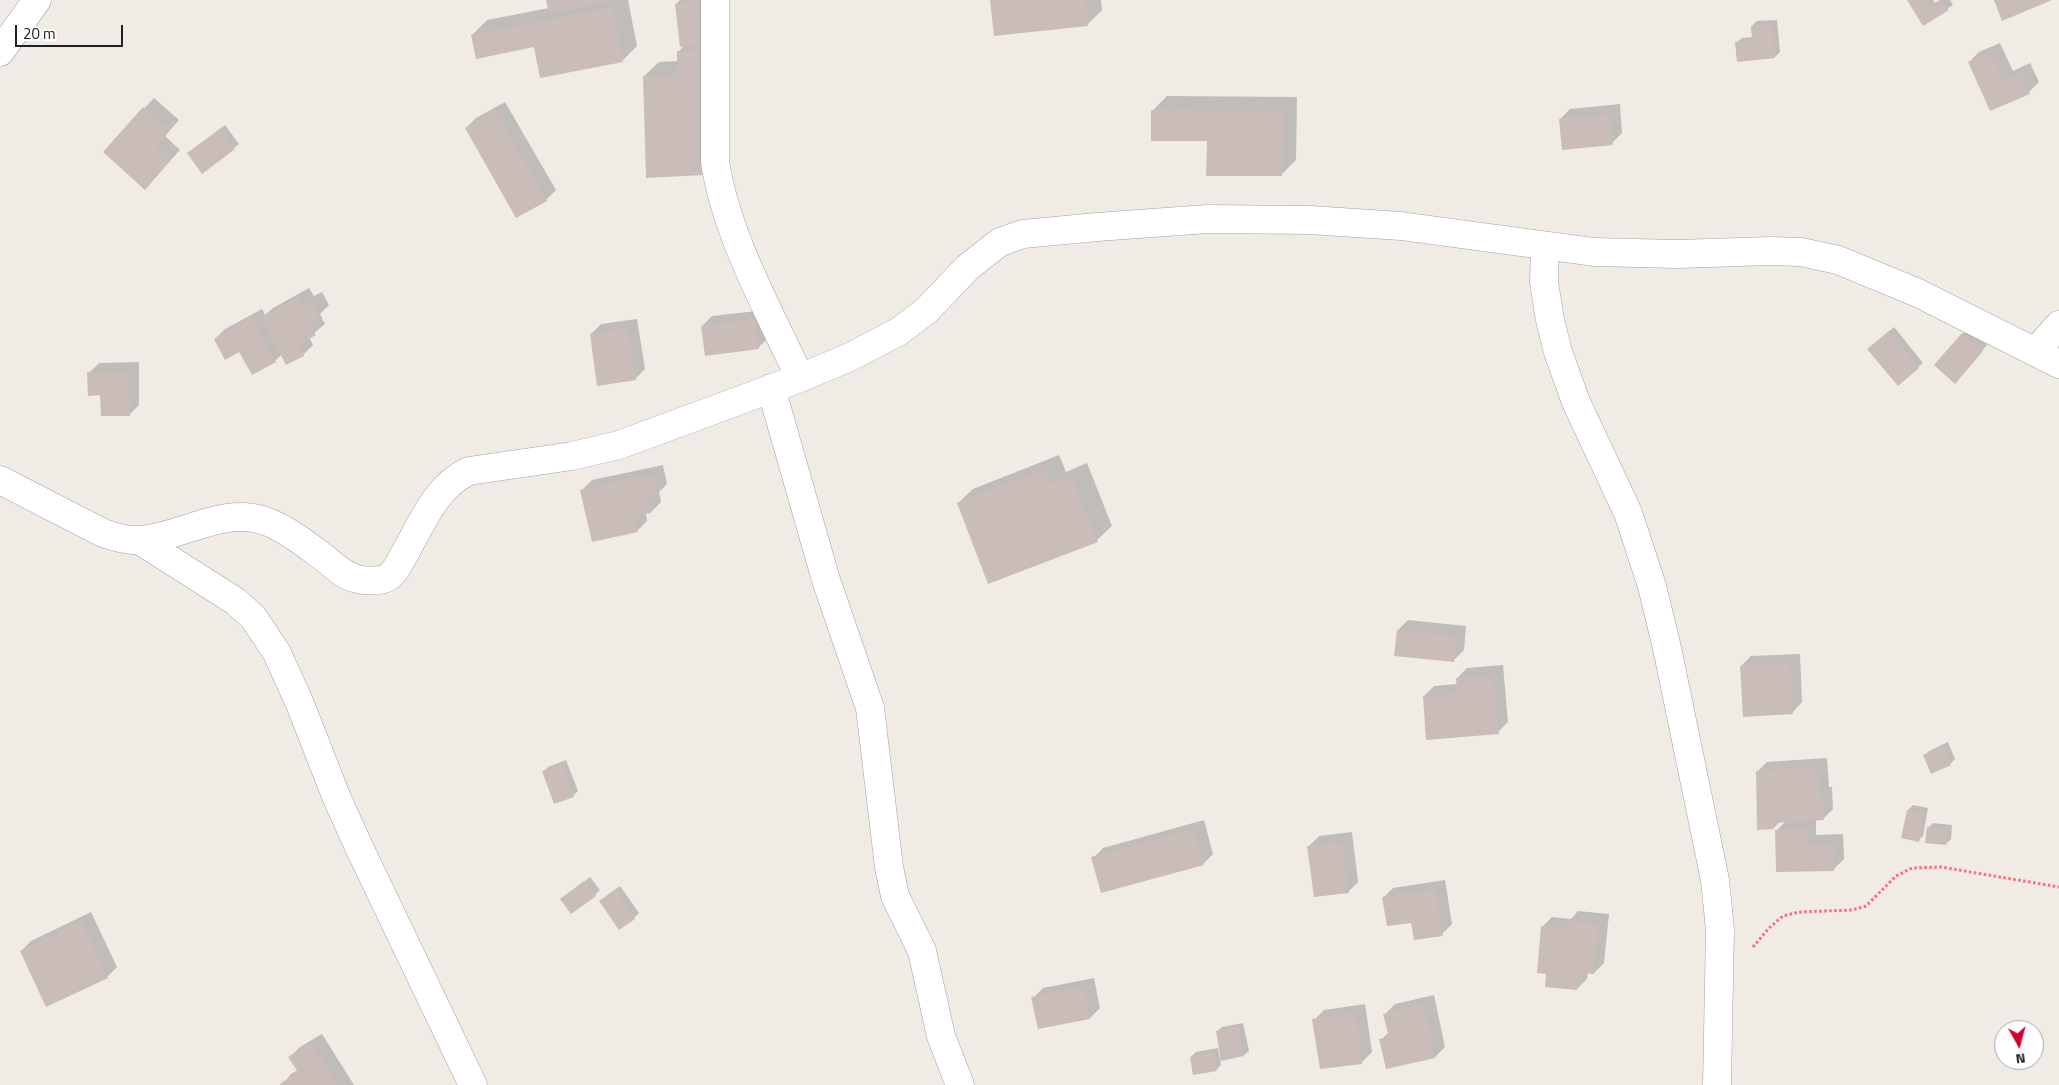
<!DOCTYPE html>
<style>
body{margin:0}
#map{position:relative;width:2059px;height:1085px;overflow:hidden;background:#f1ebe6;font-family:"Titillium Web",sans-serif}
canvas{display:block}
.north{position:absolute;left:1994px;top:1020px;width:50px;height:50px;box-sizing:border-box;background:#fff;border:1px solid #a6a6a6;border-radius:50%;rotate:173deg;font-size:14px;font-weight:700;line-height:20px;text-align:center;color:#202020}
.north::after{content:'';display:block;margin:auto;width:18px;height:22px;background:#d0002f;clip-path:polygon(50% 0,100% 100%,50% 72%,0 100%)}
.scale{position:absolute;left:15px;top:25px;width:108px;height:22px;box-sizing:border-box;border:2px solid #202020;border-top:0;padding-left:6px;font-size:15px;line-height:18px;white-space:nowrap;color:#202020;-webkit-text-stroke:4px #fff;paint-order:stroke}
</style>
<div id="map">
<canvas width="2059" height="1085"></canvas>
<div class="north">N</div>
<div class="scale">20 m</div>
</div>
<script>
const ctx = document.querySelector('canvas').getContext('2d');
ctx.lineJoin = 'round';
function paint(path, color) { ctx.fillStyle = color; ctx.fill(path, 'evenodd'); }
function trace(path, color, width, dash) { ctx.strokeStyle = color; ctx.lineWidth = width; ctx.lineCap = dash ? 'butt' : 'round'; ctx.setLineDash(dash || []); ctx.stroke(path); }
paint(new Path2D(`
 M547,0H628L637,46L622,61L472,35L487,20L549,8Z
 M680,0H701L717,159L702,174L644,76L659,62L678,61V52L685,45L676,4Z
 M992,0H1101L1102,10L1087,25Z
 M1908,0H1933L1935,3L1940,0H1950L1953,5L1923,24Z
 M1777,20L1780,52L1775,57L1737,42L1742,38L1753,37L1752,26L1757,21Z
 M2000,43L2013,71L2030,63L2039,82L2029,92L1991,109L1969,62L1979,52Z
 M1167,96L1297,97L1296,160L1281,175L1208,140L1152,111Z
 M154,98L179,120L165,136L180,150L154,178L104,152Z
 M505,102L556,190L546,200L466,128L476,118Z
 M1620,104L1622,133L1612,143L1560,119L1570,109Z
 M225,125L239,144L234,148L188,153Z
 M309,288L314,296L322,292L329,305L320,314L325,324L309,337L313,345L303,355L282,354L275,361L240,351L215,339L225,329L262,309L265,315L273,308Z
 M765,310L768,338L758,348L702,326L712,316Z
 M637,319L645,369L635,379L591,334L601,324Z
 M1894,327L1923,363L1918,367L1873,345Z
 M1967,329L1987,345L1959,377L1963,334Z
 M139,362V405L129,415L102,394L89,373L99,363Z
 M1059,455L1066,472L1087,463L1112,526L1097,540L958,503L973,489Z
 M663,465L667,484L659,492L661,502L651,512L646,513L647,521L637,531L582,490L592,480Z
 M1408,620L1466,626L1464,650L1454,660L1398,630Z
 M1800,654L1802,702L1792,713L1741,666L1751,656Z
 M1503,665L1508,722L1498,732L1424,696L1434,686L1457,684V678L1467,668Z
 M1948,742L1955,759L1950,764L1924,756L1929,751Z
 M1827,758L1829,787H1832L1833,809L1823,819H1816V835L1843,834L1844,859L1834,869L1777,830L1786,821H1780L1774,828L1757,772L1767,762Z
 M566,760L578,791L573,796L543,772L548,767Z
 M1913,805L1928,808L1923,836L1918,840L1903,837L1908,810Z
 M1204,820L1213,854L1203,864L1093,858L1103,848Z
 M1933,823L1952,825L1951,839L1946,844L1928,828Z
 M1352,832L1358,882L1348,892L1309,846L1319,836Z
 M590,877L600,890L595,895L562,899Z
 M1445,880L1452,924L1442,934L1412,921L1383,898L1393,888Z
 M620,886L639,913L634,918L606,896Z
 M1578,911L1609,914L1604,963L1594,973L1588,972L1587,979L1577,989L1547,973L1542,927L1552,917L1571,919Z
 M91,912L117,967L107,977L21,951L31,941Z
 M1094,978L1100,1008L1090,1018L1033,998L1043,988Z
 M1434,995L1445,1047L1435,1057L1381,1040L1389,1032L1385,1014L1395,1004Z
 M1365,1004L1372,1052L1362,1062L1314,1020L1324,1010Z
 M1243,1023L1249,1051L1244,1055L1220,1059L1221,1065L1217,1069L1191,1057L1196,1052L1218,1048L1220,1058H1222L1217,1032L1222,1027Z
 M322,1034L354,1085H282L291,1074L298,1070L290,1057L300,1047Z`), '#0003');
paint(new Path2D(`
 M546,0H608V2L549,14Z
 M990,0H1085L1088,26L994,36Z
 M1907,0H1926L1930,7L1942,0L1949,10L1923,26Z
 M1994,0H2052L2002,21Z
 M697,1L701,44L680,47L675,4Z
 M612,7L623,62L540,78L534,47L476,59L471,35Z
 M1772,24L1775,58L1737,62L1735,42L1752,41L1751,26Z
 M677,51H698L703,175L646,178L643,76L677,75Z
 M1990,52L2003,80L2020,72L2030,94L1990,111L1968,62Z
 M143,107L170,130L156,147L171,160L145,190L103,152Z
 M1151,110L1283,111L1282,176H1206L1207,141H1151Z
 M495,111L547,201L516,218L465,128Z
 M1610,114L1613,145L1562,150L1559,119Z
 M220,129L235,149L202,174L187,153Z
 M299,297L304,305L312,301L319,316L309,322L316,335L298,345L304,356L286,365L261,317Z
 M252,318L276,362L252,375L239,352L225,360L214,339Z
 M755,319L759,349L705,356L701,326Z
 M627,328L636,380L597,386L590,334Z
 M1889,331L1919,368L1898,386L1867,349Z
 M1962,333L1983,351L1955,384L1934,365Z
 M129,371L130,416H101L100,395L88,396L87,372Z
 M1044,469L1051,485L1072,477L1098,542L988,584L957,503Z
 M653,474L658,495L648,498L651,513L635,516L638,532L592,542L580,490Z
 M1397,630L1457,636L1454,662L1394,656Z
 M1790,663L1793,714L1743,717L1740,666Z
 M1493,675L1499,734L1426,740L1423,696L1457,693L1456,678Z
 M1943,746L1951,765L1931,774L1923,755Z
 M562,764L574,797L554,804L542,771Z
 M1817,768L1819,796H1823L1824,820L1773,823L1774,829L1757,830L1756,771Z
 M1907,810L1924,812L1919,842L1901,838Z
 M1927,827L1948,830L1946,845L1925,843Z
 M1806,828L1807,844L1834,843V871L1776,872L1775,830Z
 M1194,829L1204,865L1101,893L1091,857Z
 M1342,842L1349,893L1314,897L1307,846Z
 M584,881L596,896L571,914L560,899Z
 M1435,889L1443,936L1414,940L1411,923L1387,926L1382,897Z
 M615,890L635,919L619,930L599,901Z
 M81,921L108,978L46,1007L20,951Z
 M1567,921L1599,924L1594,974L1579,973L1577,990L1545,987L1546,974L1537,973L1541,926L1566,929Z
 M1084,987L1090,1019L1038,1029L1031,997Z
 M1424,1004L1435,1058L1386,1069L1379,1039L1389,1038L1383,1014Z
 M1356,1013L1362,1064L1320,1069L1312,1019Z
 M1239,1027L1244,1056L1221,1061L1216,1031Z
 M311,1043L338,1085H280V1084L298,1072L288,1057Z
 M1213,1052L1217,1071L1193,1075L1190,1057Z`), '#c9bcb9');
const minor = new Path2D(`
 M715,0V162C727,237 768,309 800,378
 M0,52L37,0
 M1545,247L1544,282L1550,320L1558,352L1576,402L1628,513L1652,586L1667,648L1715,880L1720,930L1717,1085
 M2035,352L2059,325
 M771,388L826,580L870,708L889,867L895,896L922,951L941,1036L960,1085
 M0,480L103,533C115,537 127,541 140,540C182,537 224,506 265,521C284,527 307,545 323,557C332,564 343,575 354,578C362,581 381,582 388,577C396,572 400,561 405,553C422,523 436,486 469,471L572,456L619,445L800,378L850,357L898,332L926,311L968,267L1000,242L1023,234L1097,227L1207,219L1310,220L1401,226L1594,252L1677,254L1771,251L1801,252L1838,260L1918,293L2059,364
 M139,540L235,601L253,617L277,653L300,704L336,796L358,845L473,1085`);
trace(minor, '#a1a1a1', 29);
trace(new Path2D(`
 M1753,947L1769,928L1783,916L1799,912L1852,910L1866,906L1896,876L1912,868L1941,867L2059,887`), '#fc6b7d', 3, [2.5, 2.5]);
trace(minor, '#fff', 28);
</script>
